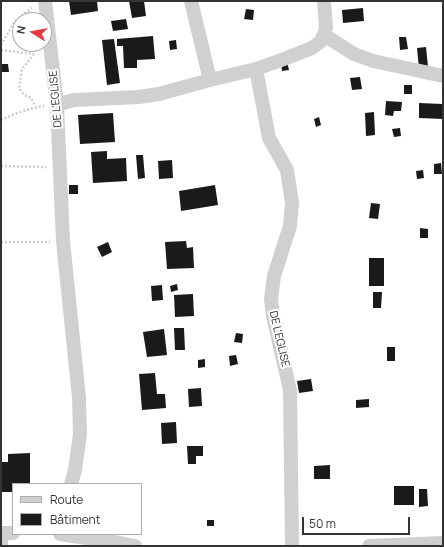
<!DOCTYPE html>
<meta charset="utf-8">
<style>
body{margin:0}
#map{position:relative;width:444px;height:547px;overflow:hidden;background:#fff;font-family:Manrope,sans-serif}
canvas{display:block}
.frame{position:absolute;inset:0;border:2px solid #333;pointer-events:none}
.legend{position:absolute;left:12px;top:483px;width:130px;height:52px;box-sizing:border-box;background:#fff;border:1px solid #adadad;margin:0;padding:5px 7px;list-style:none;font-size:12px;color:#333}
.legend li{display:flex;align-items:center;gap:8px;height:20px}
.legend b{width:20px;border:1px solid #adadad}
.north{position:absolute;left:12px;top:12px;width:40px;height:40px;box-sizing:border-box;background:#fff;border:1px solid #adadad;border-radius:50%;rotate:281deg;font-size:11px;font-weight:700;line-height:16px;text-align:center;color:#333}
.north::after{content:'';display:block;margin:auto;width:14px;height:18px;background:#e63946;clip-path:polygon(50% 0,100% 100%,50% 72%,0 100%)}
.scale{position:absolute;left:302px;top:517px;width:108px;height:18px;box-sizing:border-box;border:2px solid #333;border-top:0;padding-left:5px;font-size:12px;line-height:14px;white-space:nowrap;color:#333;-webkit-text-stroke:3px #fff;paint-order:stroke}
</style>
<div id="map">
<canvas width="444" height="547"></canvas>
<div class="frame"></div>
<ul class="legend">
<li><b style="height:5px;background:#d0d0d0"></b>Route</li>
<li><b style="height:11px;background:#1a1a1a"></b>Bâtiment</li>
</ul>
<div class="north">N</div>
<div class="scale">50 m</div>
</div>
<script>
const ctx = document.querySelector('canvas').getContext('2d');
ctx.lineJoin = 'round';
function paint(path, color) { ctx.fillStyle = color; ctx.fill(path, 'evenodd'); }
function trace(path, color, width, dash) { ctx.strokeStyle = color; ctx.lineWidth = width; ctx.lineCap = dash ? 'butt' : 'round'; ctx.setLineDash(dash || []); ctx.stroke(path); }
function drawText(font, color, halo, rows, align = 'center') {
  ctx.font = font + ' Manrope,sans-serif'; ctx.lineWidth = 4; ctx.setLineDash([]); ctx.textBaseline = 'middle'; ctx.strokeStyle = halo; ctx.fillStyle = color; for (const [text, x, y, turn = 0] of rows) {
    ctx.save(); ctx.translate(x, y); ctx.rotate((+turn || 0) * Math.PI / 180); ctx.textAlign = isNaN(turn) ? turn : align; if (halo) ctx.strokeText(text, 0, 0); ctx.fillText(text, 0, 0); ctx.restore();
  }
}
paint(new Path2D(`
 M69,1H97L98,11L71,15Z
 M129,1H144L146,16L132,18Z
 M363,8L364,21L343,23L342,10Z
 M246,9L254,10L253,20L244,19Z
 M126,19L128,29L113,31L111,21Z
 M153,36L155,59L137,60V68H124L123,46H117V39Z
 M399,37H406L408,49L400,50Z
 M114,39L120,83L107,85L102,40Z
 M176,40L177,49L170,50L169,41Z
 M426,47L428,67L419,69L417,48Z
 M287,61L289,70L282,71L281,62Z
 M1,64H8L9,72H1Z
 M360,77L362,89L352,90L350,78Z
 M404,85H412V94H404Z
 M386,101L402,102L401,111H394L393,116L385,115Z
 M419,103L443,104V119L419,118Z
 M374,112L375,135L366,136L365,113Z
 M113,113L115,142L80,144L78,115Z
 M319,117L321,125L316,127L314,119Z
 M400,128L401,136L394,137L392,129Z
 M107,151V159L126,158L127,181L93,183L91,152Z
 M136,155H143L145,178L138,179Z
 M172,160L173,178L159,179L158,161Z
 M441,163L442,174H434V164Z
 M423,170L424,178L417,179L416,171Z
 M69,185H78V194H69Z
 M215,185L218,205L181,211L179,191Z
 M371,203L380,204L378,219L369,218Z
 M420,228L428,229V238H420Z
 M186,241L187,248L193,247L194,268L167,269L165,242Z
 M108,242L112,252L102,257L97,247Z
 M369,258H384V286H369Z
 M177,284L178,290L171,292L170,286Z
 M162,285L163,300L152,301L151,286Z
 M373,292H382L381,308H373Z
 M193,294L194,316L175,317L174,295Z
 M174,328H184L185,350H175Z
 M164,329L167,355L147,357L143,332Z
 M236,333L243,334L242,343L234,342Z
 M387,347H395V361H387Z
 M236,355L238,364L230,366L229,356Z
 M205,359V367L198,368V360Z
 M155,373L157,394H165L166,408L142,410L139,374Z
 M311,379L313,391L299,393L297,381Z
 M201,388L202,406L189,407L188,389Z
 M369,399V407L356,408V400Z
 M176,422L177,443L162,444L161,423Z
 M187,446H203V456H196V464H188Z
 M30,453V484H13V492H1V462H8V454Z
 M330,465V479H314V466Z
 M394,486H414V505H394Z
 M419,489H427L428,506L419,507Z
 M207,520H214V526H207Z`), '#1a1a1a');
trace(new Path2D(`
 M1,45L15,21L32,8
 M1,50L34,54
 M34,54L22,69L19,88L24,95L31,98L36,107
 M1,120C14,114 29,108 44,106
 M1,166L46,167
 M1,242H50`), '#cdcdcd', 2.5, [2, 2]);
trace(new Path2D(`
 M45,1L57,105L63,241L79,398L80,434L75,470L71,484
 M191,1L210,80
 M324,35L354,54L373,61L443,76
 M256,69L269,138L287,170L292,203L290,226L274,276L271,299L273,316L290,390L292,546
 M57,105L74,100L139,97L159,94L210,80L256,69L284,59L312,48L320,42L324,35L326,28L324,1
 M60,534L120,543L135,546
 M1,546V533H13
 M369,546L443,543`), '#d0d0d0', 14);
drawText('11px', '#333', '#fff', [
 ["DE L'EGLISE",56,99,-95],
 ["DE L'EGLISE",279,339,77]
]);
</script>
